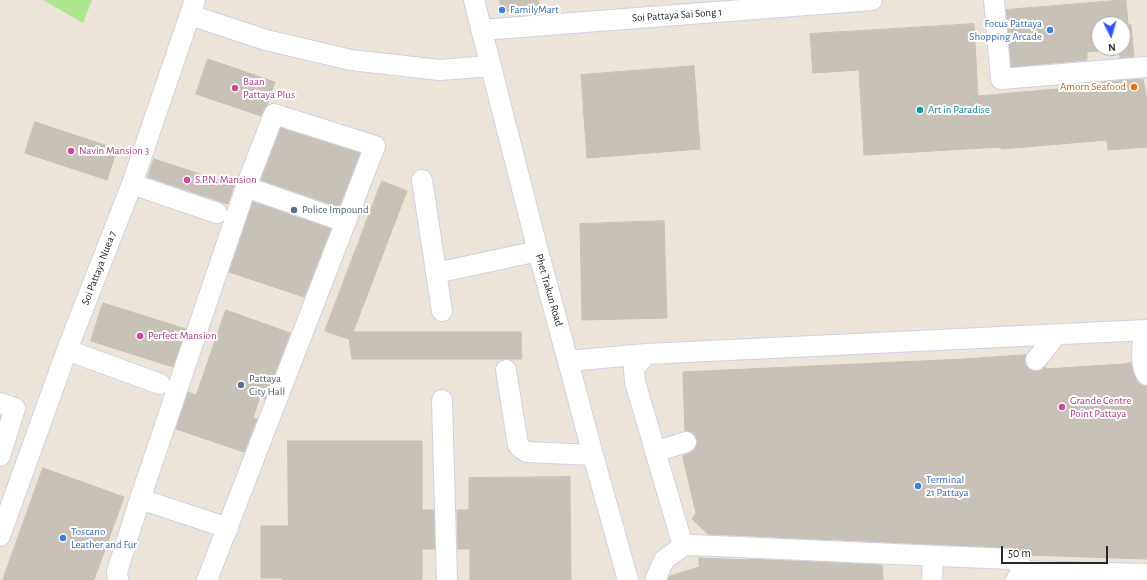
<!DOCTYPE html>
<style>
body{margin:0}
#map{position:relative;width:1147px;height:580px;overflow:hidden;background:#ece4d8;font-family:"Alegreya Sans",sans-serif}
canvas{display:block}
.north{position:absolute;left:1091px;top:16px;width:40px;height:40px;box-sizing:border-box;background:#fff;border:1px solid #a9a9a9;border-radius:50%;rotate:175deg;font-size:11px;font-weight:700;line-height:16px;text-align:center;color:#282828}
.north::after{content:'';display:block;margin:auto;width:14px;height:18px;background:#3254ff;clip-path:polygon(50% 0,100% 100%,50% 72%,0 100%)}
.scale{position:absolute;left:1001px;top:546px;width:107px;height:18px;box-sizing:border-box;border:2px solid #282828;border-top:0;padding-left:5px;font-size:12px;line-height:14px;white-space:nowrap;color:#282828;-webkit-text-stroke:3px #fff;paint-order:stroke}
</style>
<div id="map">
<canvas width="1147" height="580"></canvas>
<div class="north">N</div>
<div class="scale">50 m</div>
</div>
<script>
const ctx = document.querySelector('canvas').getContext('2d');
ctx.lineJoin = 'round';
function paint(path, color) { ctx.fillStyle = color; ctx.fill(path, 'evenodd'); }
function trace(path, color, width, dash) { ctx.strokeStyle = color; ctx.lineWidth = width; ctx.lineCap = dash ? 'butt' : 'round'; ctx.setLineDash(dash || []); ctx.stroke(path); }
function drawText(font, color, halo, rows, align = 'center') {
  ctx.font = font + ' "Alegreya Sans",sans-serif'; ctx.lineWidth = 4; ctx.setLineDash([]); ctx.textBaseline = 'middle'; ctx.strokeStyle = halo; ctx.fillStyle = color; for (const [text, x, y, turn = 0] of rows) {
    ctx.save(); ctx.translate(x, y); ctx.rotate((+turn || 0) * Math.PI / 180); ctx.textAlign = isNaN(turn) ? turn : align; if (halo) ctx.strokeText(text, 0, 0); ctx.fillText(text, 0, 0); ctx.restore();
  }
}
paint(new Path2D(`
 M43,0H92L83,23Z`), '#ace790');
const building = new Path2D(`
 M500,0H538L539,8L502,12Z
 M1126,0L1128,24H1099V51L1087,52V60L1011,67L1006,10Z
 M974,24L978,96L1102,85V82L1143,79L1147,102V147L1108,150L1107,140L1001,149V147L864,155L859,70L813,73L810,34Z
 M1131,25L1134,57L1120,58L1119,48H1123V26Z
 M208,59L275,82L267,105L263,110L261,116L196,94Z
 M694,66L700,149L587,158L581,75Z
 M35,122L117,149L107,180L25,153Z
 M281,128L360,153L339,207L261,180Z
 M154,159L234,185L228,204L148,177Z
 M382,181L407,191L353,332H521L522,359H352L349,339L325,331Z
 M253,202L331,229L304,297L229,272Z
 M664,221L667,318L582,320L580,224Z
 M103,303L186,329L173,367L91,341Z
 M226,310L290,333L265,399L260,397L253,418L257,419L244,452L176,429L188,392L196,395Z
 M1026,355L1025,359V365L1029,369L1035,371H1040L1045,367L1046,369L1123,364L1129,363L1131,362L1134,374L1137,381L1141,385L1147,386V559L1026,555L1018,549L1012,548L708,534L692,519L696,513L683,458L684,455L690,453L695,449L697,444V439L693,433L689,431H685L683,372L964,359Z
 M288,441H422V510H434L435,549H422V580H282V578H261V526H288Z
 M43,468L124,497L94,580H3Z
 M570,477L571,580H470V549H458L457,510H469V478Z
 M699,558L749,560L747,559L882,565L883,580H668L670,576L699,567Z`);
paint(building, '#c7c1b8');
trace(building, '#c7c0b2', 1);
const minor = new Path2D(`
 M474,0L538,251L568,361L593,455L628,580
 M994,0L1001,79L1147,67
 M190,15L266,40L351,60L440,70L490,66
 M481,30L872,0
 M422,180L442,311
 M132,184L217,213
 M246,187L346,222
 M436,273L538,251
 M1144,331C1143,342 1139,366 1147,375
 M67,350L160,384
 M1036,360L1056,335
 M568,361L646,354
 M506,370L518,445L522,449L527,452L593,455
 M442,400L447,580
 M0,403L15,408L0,456
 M655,452L686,442
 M140,499L228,528
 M0,536L67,350L132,184L195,0
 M939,556L692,545L683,546L635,382L634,369L646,354L1147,330
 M1020,571L1147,574
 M118,580L117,572L140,499L246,187L274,114L375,146L207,580
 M656,580V578L664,560L683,546
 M932,580L933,561L939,556L1012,559L1020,564V571L1019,578L1016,580`);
trace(minor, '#cdd1e2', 22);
trace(minor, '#fff', 20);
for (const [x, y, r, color] of [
 [502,10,4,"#3f7fe0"],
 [1050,30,4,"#3f7fe0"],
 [1134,87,4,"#e8710a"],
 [235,88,4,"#d1479c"],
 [920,110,4,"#0f9aa8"],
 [71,151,4,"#d1479c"],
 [187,180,4,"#d1479c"],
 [294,210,4,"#5c6f8a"],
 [140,336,4,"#d1479c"],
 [241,385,4,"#5c6f8a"],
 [1062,407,4,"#d1479c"],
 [918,486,4,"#3f7fe0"],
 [63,538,4,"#3f7fe0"]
]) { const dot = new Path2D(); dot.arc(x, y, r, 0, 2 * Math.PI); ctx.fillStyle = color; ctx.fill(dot); trace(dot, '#fff', 1.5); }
drawText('11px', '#366cbe', '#fff', [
 ["FamilyMart",510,10],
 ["Focus Pattaya",1042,24,"right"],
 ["Shopping Arcade",1042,37,"right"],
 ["Terminal",926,480],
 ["21 Pattaya",926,493],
 ["Toscano",71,532],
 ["Leather and Fur",71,545]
], 'left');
drawText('11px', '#282828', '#fff', [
 ["Soi Pattaya Sai Song 1",677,15,-4],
 ["Soi Pattaya Nuea 7",99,268,-69],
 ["Phet Trakun Road",549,290,74]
]);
drawText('11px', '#b23c85', '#fff', [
 ["Baan",243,82],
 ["Pattaya Plus",243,95],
 ["Navin Mansion 3",79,151],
 ["S.P.N. Mansion",195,180],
 ["Perfect Mansion",148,336],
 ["Grande Centre",1070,401],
 ["Point Pattaya",1070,414]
], 'left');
drawText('11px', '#c56008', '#fff', [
 ["Amorn Seafood",1126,87]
], 'right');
drawText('11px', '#0d838f', '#fff', [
 ["Art in Paradise",928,110]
], 'left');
drawText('11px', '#4e5e75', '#fff', [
 ["Police Impound",302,210],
 ["Pattaya",249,379],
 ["City Hall",249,392]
], 'left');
</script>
